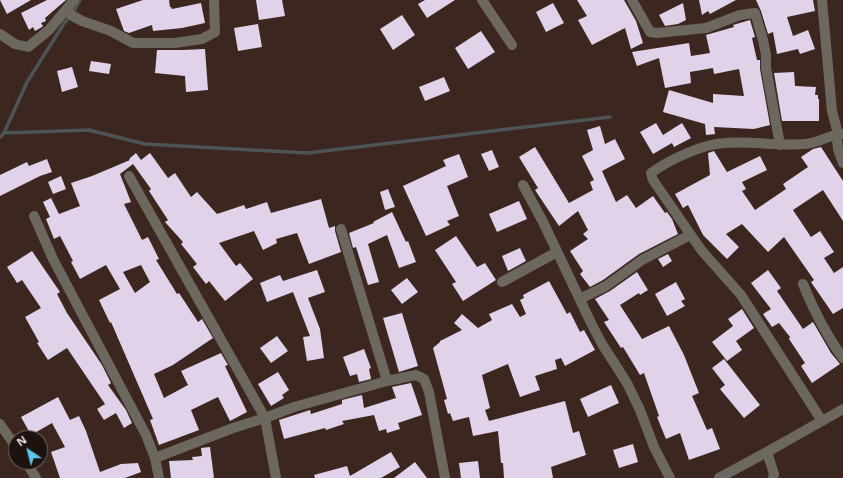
<!DOCTYPE html>
<style>
body{margin:0}
#map{position:relative;width:843px;height:478px;overflow:hidden;background:#3b2720;font-family:"Noto Sans",sans-serif}
canvas{display:block}
.north{position:absolute;left:8px;top:430px;width:40px;height:40px;box-sizing:border-box;background:#1c120f;border:1px solid #736763;border-radius:50%;rotate:325deg;font-size:11px;font-weight:700;line-height:16px;text-align:center;color:#f5e7e2}
.north::after{content:'';display:block;margin:auto;width:14px;height:18px;background:#5cc7e7;clip-path:polygon(50% 0,100% 100%,50% 72%,0 100%)}
</style>
<div id="map">
<canvas width="843" height="478"></canvas>
<div class="north">N</div>
</div>
<script>
const ctx = document.querySelector('canvas').getContext('2d');
ctx.lineJoin = 'round';
function trace(path, color, width, dash) { ctx.strokeStyle = color; ctx.lineWidth = width; ctx.lineCap = dash ? 'butt' : 'round'; ctx.setLineDash(dash || []); ctx.stroke(path); }
function paint(path, color) { ctx.fillStyle = color; ctx.fill(path, 'evenodd'); }
trace(new Path2D(`
 M4,133L89,130L145,144L307,153L610,117
 M0,137L4,133L27,82L65,22L72,15L80,0`), '#4e5356', 3.5);
paint(new Path2D(`
 M0,0H31L7,14Z
 M47,0H66L45,18L46,21L41,23L43,26L42,27L35,31L33,27L29,30L21,13Z
 M143,0H169L170,7H171L172,9L201,3L205,23L182,28L153,31L152,25L129,33L124,31L116,9Z
 M256,0H282L285,16L259,20Z
 M425,0H455L427,18L418,4Z
 M577,0H624L636,21L643,43L631,49L625,28L592,45L578,20L587,16Z
 M699,0H736L710,14L708,11L702,15Z
 M756,0H813L815,11L787,17L793,36L808,30L815,49L800,54L798,49L777,54L773,32L768,34L761,11Z
 M553,3L564,23L546,32L536,12Z
 M683,3L686,20L678,24L665,26L659,15Z
 M402,15L415,35L393,50L380,29Z
 M750,20L755,37L752,38L757,60H760V69L770,125L754,129L714,127L715,134L706,135L705,124L663,112L669,90L713,103V94L744,96L739,69L714,74L713,68L690,72L691,83L665,88L659,58L637,66L632,52L689,43L691,56L710,53L706,35L734,27L733,25Z
 M258,24L262,47L238,51L234,28Z
 M481,31L495,52L468,69L455,48Z
 M205,49L208,90L186,92L185,76L155,73L157,50H183Z
 M91,61L111,64L109,74L89,71Z
 M72,67L78,87L62,92L57,71Z
 M794,72L795,86L816,87L815,95H818V99H819V121H782L774,73Z
 M444,77L450,91L425,101L419,87Z
 M656,123L663,135L682,123L691,138L674,147L672,143L653,154L640,132Z
 M600,126L605,144L615,139L625,159L602,171L616,202L627,195L636,208L653,196L665,213L667,212L672,219L678,234L639,254L603,280L590,287L580,274L583,271L570,251L588,239L583,234L588,230L578,211L559,226L535,190L538,188L519,157L535,147L569,203L593,190L590,182L594,180L582,156L593,150L587,130Z
 M821,147L843,181V221L823,190L793,210L811,237L820,231L834,252L824,258L834,273L843,267V308L833,314L811,282L814,280L784,237L768,252L742,224L726,234L739,247L727,259L703,235L688,205L683,208L675,194L710,175L708,153L714,151L727,172L760,156L767,170L742,182L746,189L742,191L755,210L786,189L783,184L808,167L801,157L813,149Z
 M492,150L499,167L489,171L481,154Z
 M136,153L141,160L150,153L168,178L175,173L191,197L197,192L217,214L244,205L246,209L267,202L271,213L321,199L329,228L335,226V231L341,252L309,264L297,233L276,239L277,243L263,250L254,231L219,243L236,266L240,263L253,279L225,301L209,281L206,284L193,267L197,264L181,244L183,242L165,222L168,220L149,191L151,189L133,164L120,174L131,202L124,204L142,240L148,237L159,259L156,260L177,294L179,293L198,322L202,319L213,338L173,365L154,374L164,398L188,385L181,371L221,353L228,365L225,366L247,412L230,421L218,397L191,410L199,430L159,445L150,420L153,419L111,322L110,323L99,300L120,289L106,265L80,279L71,262L73,261L60,236L54,239L46,219L50,217L43,202L51,198L59,214L80,206L71,183L92,176L130,160L129,159ZM141,265L150,282L135,293L123,272Z
 M459,154L468,177L447,186L459,216L447,221L450,225L426,236L403,186L446,166L443,160Z
 M47,159L52,172L40,176L0,196V175L27,162L29,166Z
 M61,176L66,189L53,194L48,182Z
 M388,189L395,207L385,210L380,192Z
 M519,201L527,219L497,232L489,214Z
 M392,212L406,242L408,241L416,262L399,268L387,235L368,244L379,282L368,285L356,247L353,248L349,233L374,223L373,222Z
 M456,236L477,267L485,263L496,280L463,301L452,284L456,282L435,250Z
 M520,248L526,261L508,271L502,256Z
 M32,251L60,292L57,294L67,313L102,365L111,383L108,385L126,410L132,423L124,428L116,413L104,420L97,409L105,404L67,348L48,360L37,343L39,342L25,317L41,308L22,280L17,283L7,267Z
 M668,254L672,261L663,267L658,259Z
 M317,270L325,292L308,298L320,329L324,358L307,361L303,337L310,336L293,292L267,302L260,283L280,275L283,281Z
 M768,270L781,288L777,291L803,329L813,322L831,353L840,364L812,383L801,366L805,363L789,339L790,337L779,323L772,327L763,314L771,309L751,283Z
 M637,272L648,290L640,295L639,293L620,305L642,339L669,326L684,355L699,393L692,396L707,430L712,428L720,449L689,460L680,433L666,439L657,417L659,416L644,373L640,375L623,347L621,348L604,322L609,320L595,299L610,291Z
 M407,278L418,292L402,304L391,290Z
 M549,281L567,314L570,312L580,332L584,330L595,350L565,366L561,358L555,360L557,369L535,376L540,390L520,397L508,364L482,375L490,408L485,410L489,421L565,401L573,433L579,431L586,455L551,467L553,478H504L503,463H501L498,431L473,436L469,417L453,421L450,413L448,414L444,400L447,399L433,348L440,342V341L462,330L454,323L462,314L478,328L492,320L489,314L512,304L520,317L526,314L520,300L524,298L523,295Z
 M676,282L685,299L681,301L685,306L667,316L655,294Z
 M742,309L754,328L736,341L742,350L727,361L712,342L733,326L728,319Z
 M402,313L418,366L399,372L383,318Z
 M277,336L288,351L271,363L260,348Z
 M364,349L371,368L369,369L371,379L359,382L357,374L350,376L343,357Z
 M724,359L760,405L744,418L720,389L725,385L712,368Z
 M278,372L289,390L282,395L284,398L271,406L258,384Z
 M411,383L422,415L398,423L400,429L387,433L386,429L379,431L374,415L342,421L344,424L326,430L325,428L284,439L279,420L310,410L311,414L342,404V400L362,395L364,408L396,398L392,387Z
 M611,385L619,403L588,417L580,399Z
 M58,397L70,420L79,416L86,431L100,472L121,464L138,463L141,472L125,478H60L51,452L65,447L52,423L31,435L21,417Z
 M633,444L638,462L619,468L613,450Z
 M210,447L214,478H171L169,461L193,460L192,457L202,456L201,448Z
 M391,452L400,467L381,478H315L314,475L347,466L350,476Z
 M478,461L480,478H461L459,463Z
 M415,462L427,478H394Z`), '#e0d2e8');
trace(new Path2D(`
 M482,0L512,45
 M632,0L650,32L657,33L706,28L740,15L755,13L763,40L766,55V68L780,145
 M822,0L832,111L838,134L837,140L838,149L843,163
 M67,9L71,15L82,21L111,31L133,43H175L202,39L215,32L214,0
 M0,34L15,44L28,47L49,30L74,0
 M129,176L265,418L276,478
 M523,185L543,222L592,325L602,344L627,383L640,410L654,447L670,478
 M34,216L53,259L146,435L155,458L159,478
 M341,229L387,381
 M502,282L557,252
 M803,284C814,311 826,335 843,358
 M580,299L606,286L642,260L690,235
 M822,421L741,295L702,251L653,180L651,173C669,160 702,144 725,143C751,141 777,146 805,144C819,143 830,134 843,134
 M0,424L16,447
 M767,452L774,474L773,478
 M155,458L233,428L265,418L294,407L387,381L416,375L424,379L429,392L445,478
 M26,462L36,478
 M719,478L767,452L843,409`), '#6c685f', 10);
</script>
